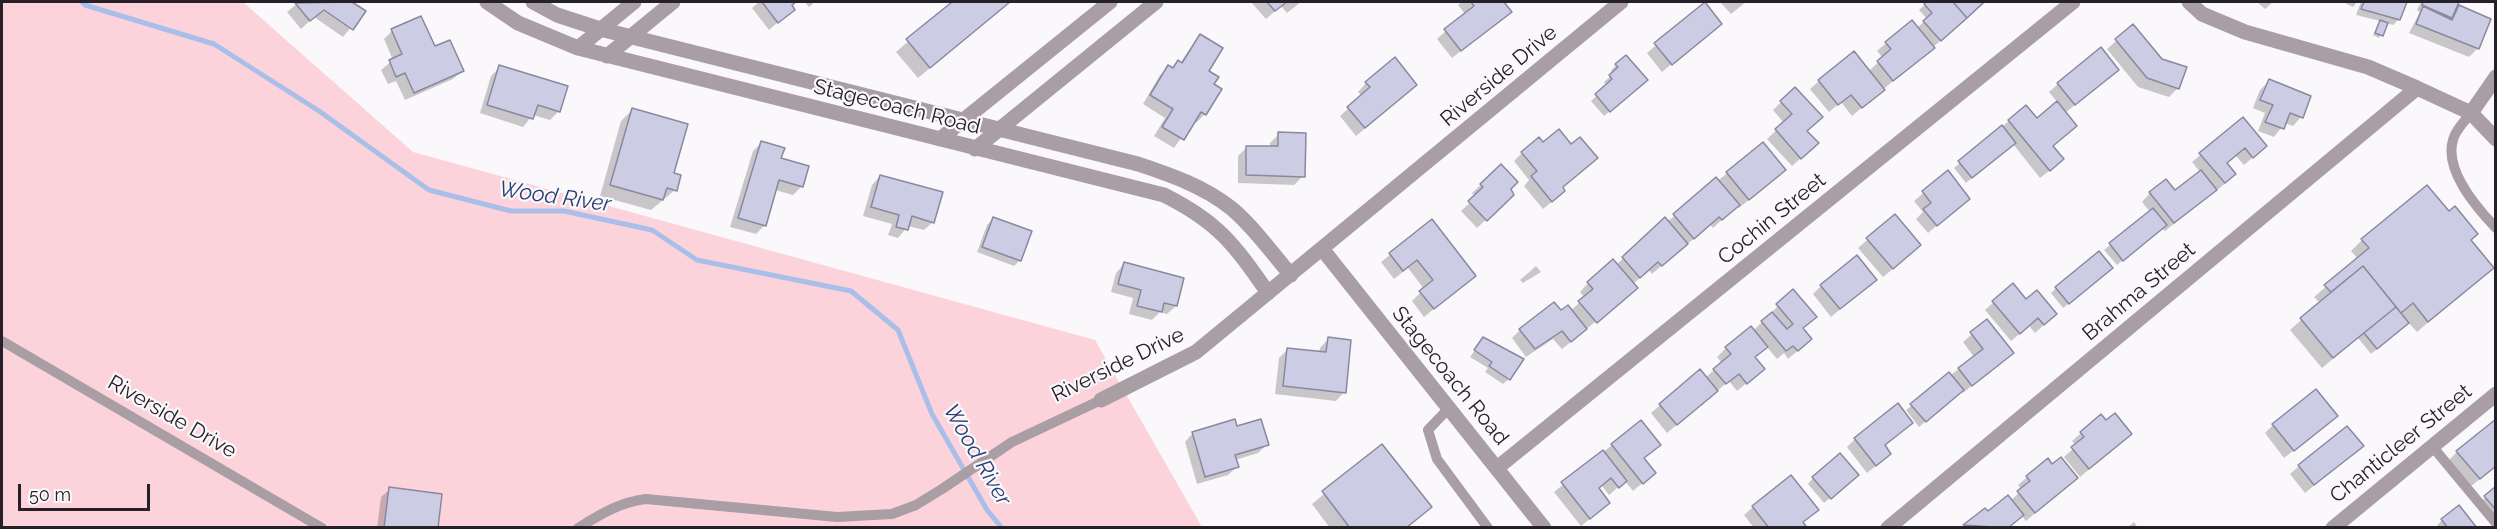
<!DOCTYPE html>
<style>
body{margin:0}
#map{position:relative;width:2497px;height:529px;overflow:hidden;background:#fbf8fc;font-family:Raleway,sans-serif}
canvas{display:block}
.frame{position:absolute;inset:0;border:3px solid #262129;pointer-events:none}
.scale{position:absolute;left:18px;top:484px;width:132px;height:27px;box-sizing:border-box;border:3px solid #262129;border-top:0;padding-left:8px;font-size:18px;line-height:21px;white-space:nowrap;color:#262129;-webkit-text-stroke:4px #fbf8fc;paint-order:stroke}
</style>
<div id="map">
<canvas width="2497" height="529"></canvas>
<div class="frame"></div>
<div class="scale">50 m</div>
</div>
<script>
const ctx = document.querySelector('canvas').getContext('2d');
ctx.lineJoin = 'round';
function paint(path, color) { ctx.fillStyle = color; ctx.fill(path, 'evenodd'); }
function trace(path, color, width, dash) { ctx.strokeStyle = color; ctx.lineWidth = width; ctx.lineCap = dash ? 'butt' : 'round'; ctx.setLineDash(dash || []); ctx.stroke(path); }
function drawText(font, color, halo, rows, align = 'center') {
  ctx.font = font + ' Raleway,sans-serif'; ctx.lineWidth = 4.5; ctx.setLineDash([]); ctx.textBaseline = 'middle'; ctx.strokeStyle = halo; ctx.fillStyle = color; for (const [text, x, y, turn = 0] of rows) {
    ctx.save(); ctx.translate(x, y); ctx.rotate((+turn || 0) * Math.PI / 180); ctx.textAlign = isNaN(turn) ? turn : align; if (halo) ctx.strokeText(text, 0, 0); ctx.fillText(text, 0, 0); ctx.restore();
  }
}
paint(new Path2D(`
 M2,2H243L413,152L1095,340L1202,527H2Z`), '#fcd3db');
paint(new Path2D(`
 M299,2H349L364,12L343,37L314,17L301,29L287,12Z
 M759,2H796L791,6L793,9L769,30L752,8Z
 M805,2H815L809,7Z
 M954,2H1009L918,78L896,52Z
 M1251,2H1301L1287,13L1281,6L1266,19Z
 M1462,2H1502L1510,12L1452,58L1437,39L1465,14L1458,5Z
 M1720,2H1746L1731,14Z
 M1928,2H1986L1852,116L1841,102L1829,112L1810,89L1819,81L1869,71L1883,58L1877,51L1886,43L1917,28L1927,19L1919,10Z
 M2257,2H2273L2265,9Z
 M2343,2H2357L2353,7Z
 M2361,2H2401L2405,3L2399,19L2393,25L2386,23L2379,38L2373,35L2380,21L2356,15Z
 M2421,2H2457L2452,14L2459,7L2489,20L2477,49L2469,57L2409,33L2420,12L2417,10Z
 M1704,4L1720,24L1662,72L1647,53Z
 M2133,26L2178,88L2169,97L2138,87L2107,49Z
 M392,31L434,48L462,71L453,79L405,100L396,81L388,84L381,70L393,60L384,39Z
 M1200,35L1212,85L1220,90L1205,114L1196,123L1193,121L1174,148L1154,136L1165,118L1143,104L1160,75L1169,67L1172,69L1180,63Z
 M1616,65L1640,86L1604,116L1591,101L1607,86L1604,82L1613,74L1611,71Z
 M500,67L566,87L558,112L550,120L533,115L523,127L480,113L491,76Z
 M2108,78L2065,113L2051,147L2053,168L2040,178L2013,144L1966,183L1954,168L2025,107L2037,120L2058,103L2049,92L2058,84Z
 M2269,81L2301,117L2293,126L2285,123L2274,137L2258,131L2265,113L2253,108L2260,90Z
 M1366,83L1407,93L1356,136L1340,116L1362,96L1358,92Z
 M1795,89L1808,152L1792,166L1767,139L1784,123L1773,110Z
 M632,110L673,174L675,190L651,210L600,196L621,121Z
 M2243,119L2257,154L2244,165L2236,156L2226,164L2234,174L2226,183L2165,231L2162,228L2117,265L2104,250L2150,212L2142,202L2150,193L2175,192L2200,172L2192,162Z
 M1279,134L1303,176L1294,185L1238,183V156L1247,147L1270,148V143Z
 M762,142L780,159L807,167L801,187L793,195L775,190L764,226L756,234L730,227L753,151Z
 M1763,144L1775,178L1739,208L1737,206L1713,228L1710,225L1652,274L1649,270L1633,284L1627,296L1562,349L1553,339L1526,357L1512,338L1520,330L1571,310L1585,298L1580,292L1588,283L1616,265L1665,219L1667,222Z
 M1522,153L1561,188L1555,199L1543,209L1524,186L1529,180L1514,161Z
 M1501,166L1512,195L1477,228L1461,211L1476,197L1472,193Z
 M1947,173L1968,199L1928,233L1916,219L1923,212L1914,201Z
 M880,176L933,222L924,230L908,226L898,238L888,235L892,224L863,216L872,185Z
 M2449,213L2492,268L2417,332L2408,322L2371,354L2358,338L2322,368L2290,330L2320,303L2314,297L2358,259L2351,251L2362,240Z
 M1895,216L1911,254L1883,277L1858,248Z
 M993,219L1020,260L1014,266L977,252L987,225Z
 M1432,221L1474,276L1424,317L1412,301L1424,289L1408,268L1394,279L1381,262Z
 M1124,264L1176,306L1167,314L1160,312L1152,320L1129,314L1133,298L1111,292L1116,273Z
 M1536,266L1541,272L1523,283L1520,280Z
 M2105,274L2063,308L2051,293L2056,288Z
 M1875,280L1831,317L1813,294L1821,286Z
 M2013,285L2047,322L2035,333L2029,326L2011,341L1985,310Z
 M1793,291L1802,329V347L1788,359L1784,353L1777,359L1766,346L1754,358V377L1737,391L1729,381L1667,433L1651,413L1699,371L1705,378L1722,363L1717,357L1726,348L1753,331Z
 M1987,321L2003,361L1963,393L1961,391L1919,427L1906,410L1974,357L1963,342Z
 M1484,338L1509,379L1503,384L1485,372L1488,368L1470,357Z
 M1328,339L1344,392L1336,401L1275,394L1279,358L1288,349L1319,353L1320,348Z
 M1911,423L1884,446L1881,462L1867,473L1847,447L1855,439Z
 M2327,424L2284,458L2265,433L2273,425Z
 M1236,428L1267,445L1258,453L1235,460L1237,467L1228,475L1197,484L1185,442L1193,433Z
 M2081,433L2122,442L2080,477L2064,457L2076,446L2072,441Z
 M1612,445H1659L1643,459L1654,473L1633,491L1625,481L1609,495L1602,486L1598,489L1600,511L1581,526L1554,492Z
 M1382,446L1430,507L1407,528H1330L1312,504Z
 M2362,446L2305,493L2290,474L2299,466Z
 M2457,452L2496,466L2470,487L2449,460Z
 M2052,466L2076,478L2026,521L2021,515L2008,528H1963L1985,510L1987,513L2010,501L2022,490L2018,485L2027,477Z
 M1813,478L1851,480L1824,503L1808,484Z
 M2496,488V528L2476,506Z
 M390,489L436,528H377L381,497Z
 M1753,507L1817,510L1802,523L1805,528H1754L1744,515Z
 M2442,520L2475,528H2435Z
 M2134,522L2138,528H2127Z`), '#0003');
trace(new Path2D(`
 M82,2L85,5L214,44L319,111L429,190L511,211H564L652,230L697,260L851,291L898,330L932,414L987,510L1002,528`), '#a9bfe9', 5);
const building = new Path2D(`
 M352,2L366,11L353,30L324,10L310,21L295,3Z
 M762,2H796L792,5L795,10L778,23Z
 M952,2H1010L930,68L906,39Z
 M1267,2H1287L1275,11Z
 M1471,2H1504L1512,12L1461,51L1444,29L1474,6Z
 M1705,2L1722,24L1672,65L1654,43Z
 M1926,2H1953L1967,18L1941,41L1923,21L1932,13L1924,4Z
 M1953,2H1982L1983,3L1967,18Z
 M2364,2H2407L2400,20L2361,9Z
 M2423,2H2459L2452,18L2422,5Z
 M2459,5L2491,19L2479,49L2416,24L2423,6L2452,20Z
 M421,16L435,46L450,40L464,71L414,93L405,73L396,77L389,60L402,54L391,29Z
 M1912,20L1935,48L1893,81L1877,61L1891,49L1885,42Z
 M2380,20L2388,23L2383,36L2375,33Z
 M2133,24L2162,59L2187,67L2179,89L2147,78L2115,39Z
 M1200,34L1223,48L1209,71L1219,77L1214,84L1222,89L1206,115L1201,112L1184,140L1162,127L1173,109L1150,95L1168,65L1173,68L1178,60L1182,63Z
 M2101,47L2119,70L2075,105L2057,83Z
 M1854,51L1885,90L1862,108L1851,95L1838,105L1818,80Z
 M1626,55L1648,80L1610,112L1595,94L1612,79L1609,75L1618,67L1615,64Z
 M1395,57L1417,85L1365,128L1347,107L1370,87L1365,82Z
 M499,65L568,86L560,112L538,105L533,119L487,105Z
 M2269,79L2311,96L2303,118L2290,113L2284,129L2265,122L2273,105L2260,100Z
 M1795,87L1823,117L1807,131L1819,143L1801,159L1775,129L1792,114L1780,101Z
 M2057,101L2077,126L2053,146L2064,159L2050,171L2008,120L2026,105L2037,118Z
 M632,108L688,124L674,173L681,175L677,191L667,188L663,200L610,185Z
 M2243,117L2267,146L2253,158L2245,148L2227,163L2236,174L2225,183L2199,153Z
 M2002,125L2016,143L1972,178L1958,161Z
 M1559,129L1571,144L1580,137L1598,158L1563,187L1565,191L1552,202L1531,176L1537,171L1521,152L1539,137L1543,142Z
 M1278,132L1306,133L1305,177L1246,175V146H1278Z
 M761,141L785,148L781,158L809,166L803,187L779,180L766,226L738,218Z
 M1763,142L1786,170L1749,200L1726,172Z
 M1501,164L1518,182L1511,189L1514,195L1487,221L1468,201L1483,187L1480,184Z
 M1948,170L1970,199L1937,226L1923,209L1931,203L1922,191Z
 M2201,170L2217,190L2174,223L2149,192L2166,179L2175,190Z
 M880,175L943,192L934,223L912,216L908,230L896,227L899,215L871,207Z
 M1716,177L1740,205L1722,220L1719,217L1694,239L1673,214Z
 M2427,185L2449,211L2455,206L2478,234L2471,240L2494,268L2428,322L2413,303L2401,313L2363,266L2331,292L2324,285L2369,248L2361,239Z
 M2153,208L2167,225L2123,261L2109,243Z
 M1895,214L1921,245L1893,269L1866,238Z
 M993,217L1032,231L1021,261L982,247Z
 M1665,217L1688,244L1662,266L1658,262L1640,278L1622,257Z
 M1432,219L1476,276L1434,309L1419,291L1433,280L1417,260L1403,271L1389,253Z
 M2099,251L2113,268L2069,304L2055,287Z
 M1857,255L1877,280L1840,309L1820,285Z
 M1613,259L1638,288L1597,323L1578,301L1593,289L1587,282Z
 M1124,262L1184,278L1177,306L1164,303L1162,312L1137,306L1141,290L1118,284Z
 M2363,266L2396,307L2333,358L2300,318Z
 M2013,283L2026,299L2037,290L2057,314L2044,325L2038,318L2020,334L1992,301Z
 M1793,289L1817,317L1803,328L1812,339L1798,351L1793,346L1786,351L1761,321L1772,312L1787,329L1793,324L1776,304Z
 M1554,302L1561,310L1568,305L1587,329L1571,342L1562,331L1535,349L1519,329Z
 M2396,307L2409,323L2377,349L2364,333Z
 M1987,319L2014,353L1972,386L1958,368L1983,349L1970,332Z
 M1751,326L1768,347L1755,357L1765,369L1747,384L1739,374L1726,384L1713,369L1731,354L1725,347Z
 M1328,337L1351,340L1346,393L1283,386L1287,348L1326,352Z
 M1483,337L1524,359L1510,380L1489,366L1492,362L1474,350Z
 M1700,369L1718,391L1677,425L1659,404Z
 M1949,372L1964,390L1926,422L1910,404Z
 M2316,389L2338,416L2294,451L2272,424Z
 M1898,403L1913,423L1885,445L1891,454L1876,466L1854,438Z
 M2115,413L2132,434L2089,469L2071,447L2084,437L2080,432L2101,414L2106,420Z
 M1235,419L1237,426L1261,419L1269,445L1235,455L1239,467L1205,477L1192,432Z
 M2496,419V466L2480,479L2456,451Z
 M1641,420L1661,445L1644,458L1656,473L1643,484L1611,444Z
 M2347,426L2364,446L2314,485L2298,465Z
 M1382,444L1432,507L1406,528H1350L1322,491Z
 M1603,450L1627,481L1619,488L1611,478L1599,488L1610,503L1590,519L1561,482Z
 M1840,453L1859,475L1831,499L1812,477Z
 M2061,457L2078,478L2035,513L2017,491L2030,481L2026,476L2048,458L2052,464Z
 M1791,475L1819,510L1803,522L1807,528H1769L1752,506Z
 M2496,486V510L2484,496Z
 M389,487L442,494L438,528H384Z
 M2008,495L2024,515L2008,528L1963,525L1985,508L1988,511Z
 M2459,505L2477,528H2448L2441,519Z`);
paint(building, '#cdcce5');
trace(building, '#89889f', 1.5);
trace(new Path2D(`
 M2471,113C2465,121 2455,130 2453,140C2444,170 2476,207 2496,228
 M2,341L322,528
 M1449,408L1428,430L1437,459L1488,528
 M2432,446L2496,523
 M578,528C601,514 620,502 646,499L837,517L892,514L916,505L942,489L1012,442L1101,400`), '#a89ea4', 10);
trace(new Path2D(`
 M487,2L518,23L578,48L1164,195C1218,222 1234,244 1268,293
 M533,2L557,15L600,29L1138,164C1171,175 1203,186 1231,208C1253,226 1272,253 1291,275
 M2189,2L2202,14L2245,32L2368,67L2417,88L2471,113L2496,139
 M578,48L634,2
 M607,56L673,2
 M2471,113L2496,77
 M940,139L1110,2
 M975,149L1156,2
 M1323,250L1544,528
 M1101,400L1196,352L1621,2
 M1497,468L2073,2
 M1888,528L2417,88
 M2333,528L2496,394`), '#a89ea4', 15);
drawText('21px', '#262129', '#fbf8fc', [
 ["Riverside Drive",1499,76,-40],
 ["Stagecoach Road",897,107,14],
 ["Cochin Street",1772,219,-39],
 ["Brahma Street",2139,292,-40],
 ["Riverside Drive",1118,365,-26],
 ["Stagecoach Road",1450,376,51],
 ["Riverside Drive",172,417,30],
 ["Chanticleer Street",2401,444,-39]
]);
drawText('italic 22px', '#263f73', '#fbf8fc', [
 ["Wood River",555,197,8],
 ["Wood River",977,455,60]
]);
</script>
